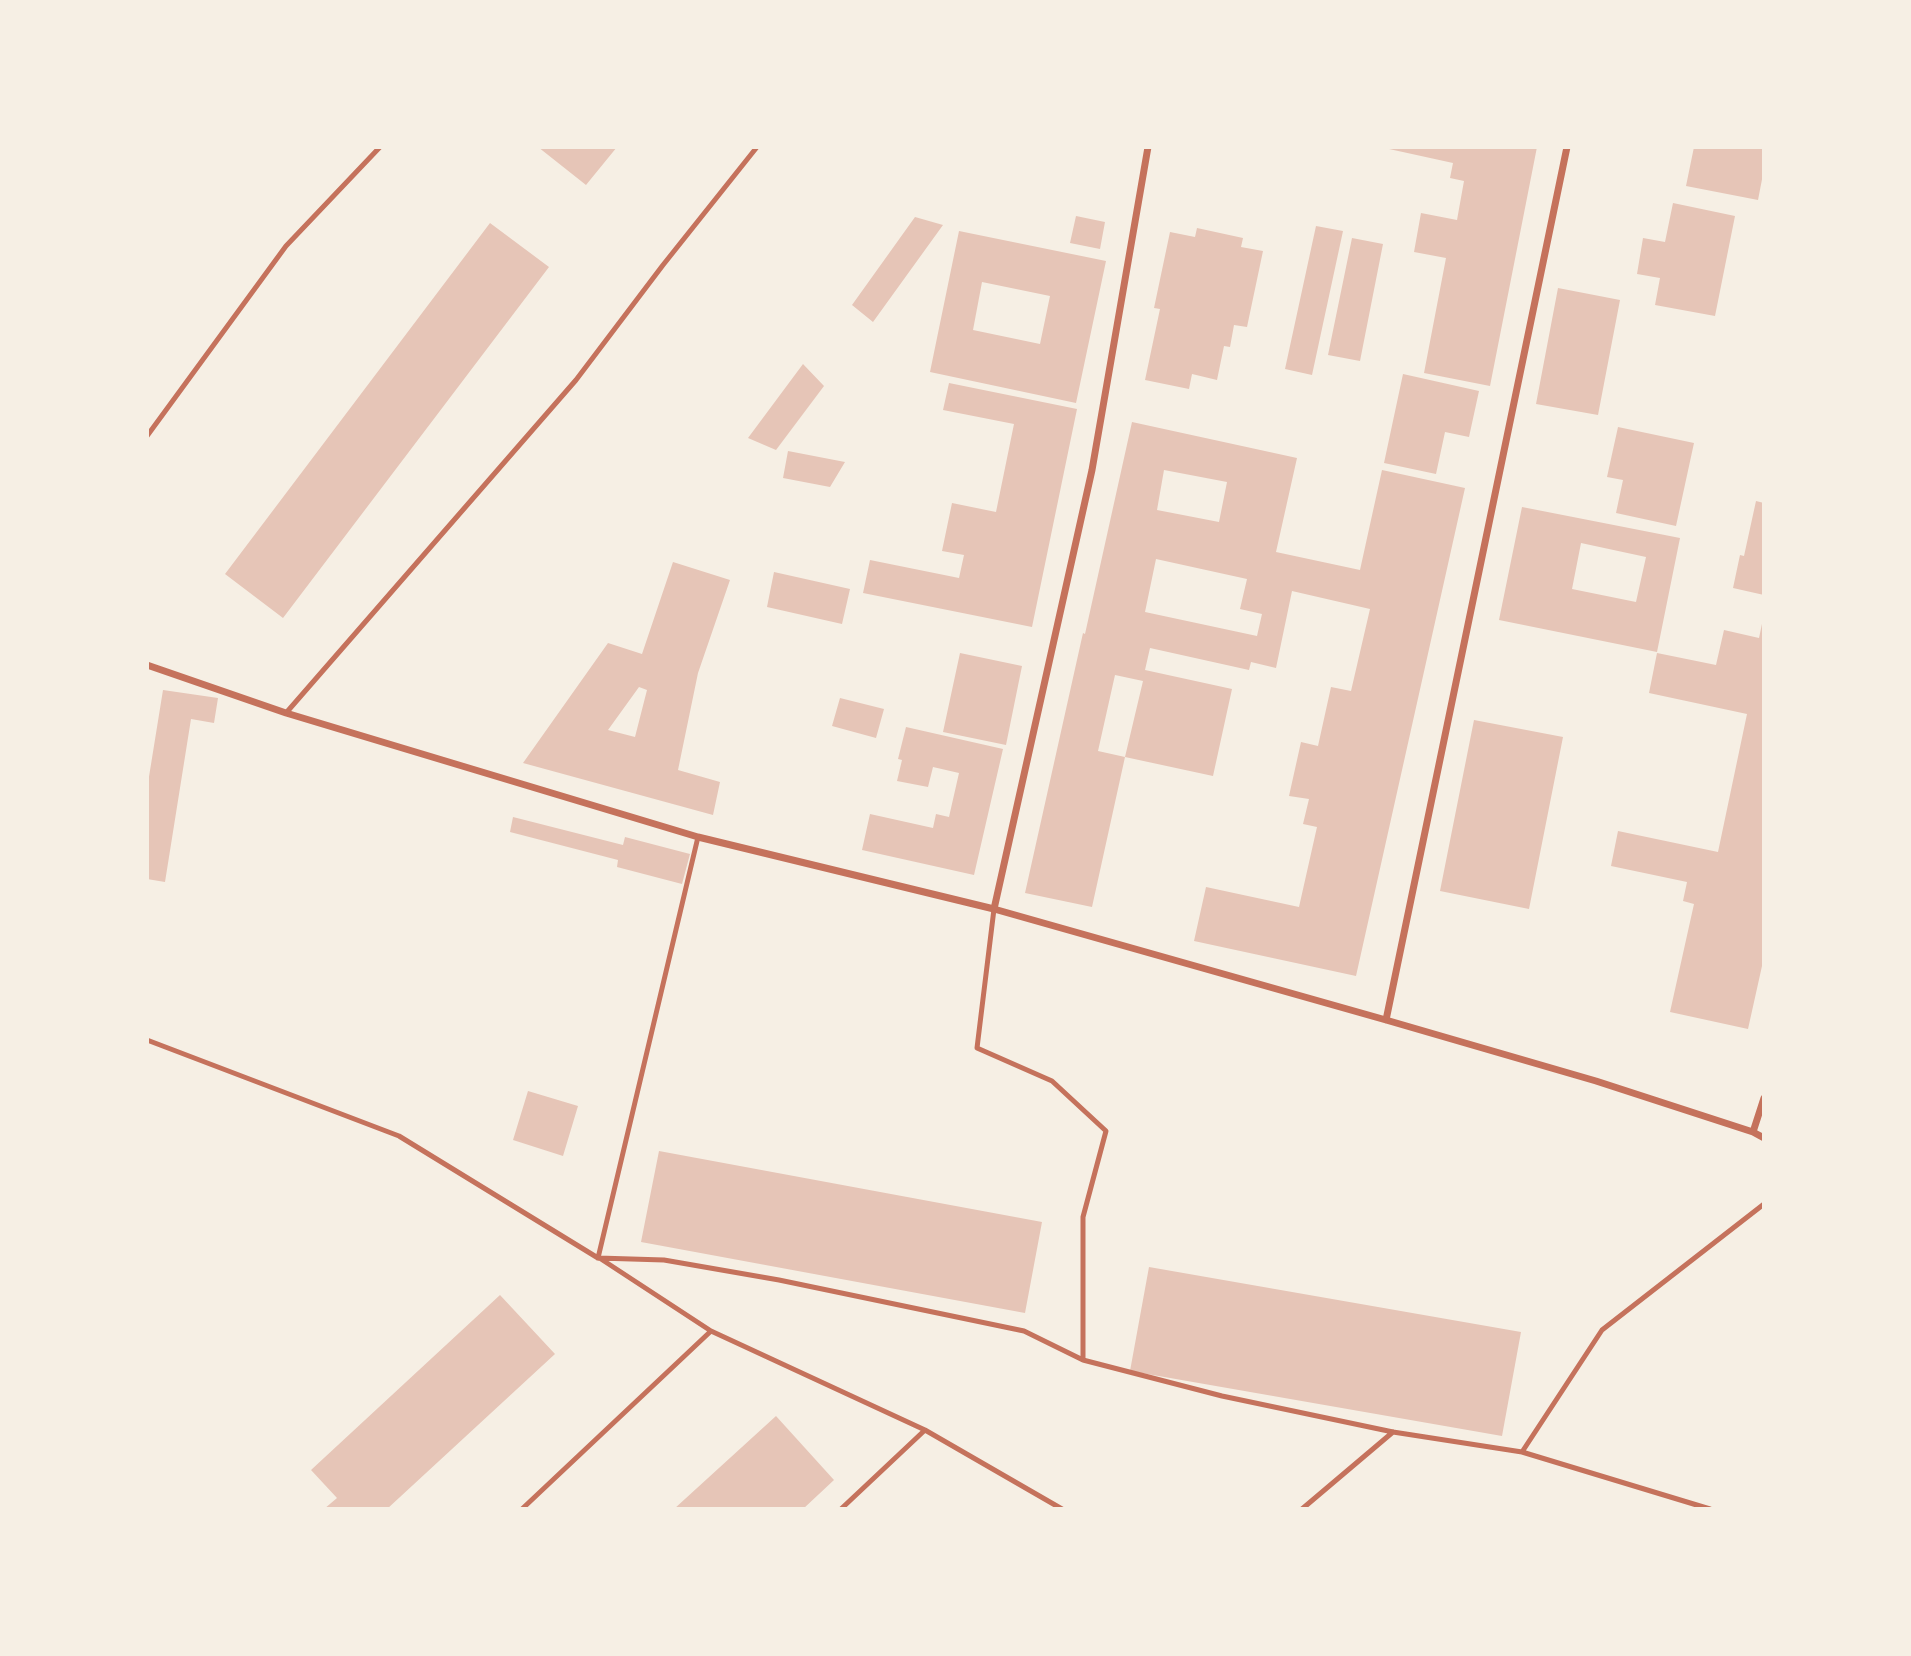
<!DOCTYPE html>
<style>
body{margin:0}
#map{position:relative;width:1911px;height:1656px;overflow:hidden;background:#f6efe4;font-family:"Noto Sans",sans-serif}
canvas{display:block}
.frame{position:absolute;inset:0;border:149px solid #f6efe4;pointer-events:none}
</style>
<div id="map">
<canvas width="1911" height="1656"></canvas>
<div class="frame"></div>
</div>
<script>
const ctx = document.querySelector('canvas').getContext('2d');
ctx.lineJoin = 'round';
function paint(path, color) { ctx.fillStyle = color; ctx.fill(path, 'evenodd'); }
function trace(path, color, width, dash) { ctx.strokeStyle = color; ctx.lineWidth = width; ctx.lineCap = dash ? 'butt' : 'round'; ctx.setLineDash(dash || []); ctx.stroke(path); }
paint(new Path2D(`
 M538,147H617L586,185Z
 M1380,147H1537L1490,386L1424,373L1446,258L1414,252L1421,213L1457,220L1464,181L1450,178L1453,163Z
 M1694,147H1764V169L1758,200L1686,186Z
 M1673,203L1735,216L1715,316L1655,305L1660,278L1637,274L1643,238L1665,242Z
 M1076,216L1105,222L1100,249L1070,243Z
 M915,217L943,225L873,322L852,305Z
 M490,223L549,267L283,618L225,574Z
 M1316,226L1343,231L1312,375L1285,369Z
 M1197,228L1243,238L1241,247L1263,251L1247,327L1234,325L1230,347L1224,346L1217,380L1192,374L1189,389L1145,380L1160,309L1154,308L1170,232L1195,237Z
 M959,231L1106,261L1076,403L930,372ZM982,282L1050,296L1040,344L973,330Z
 M1352,238L1383,244L1360,361L1328,355Z
 M1558,288L1620,300L1598,415L1536,404Z
 M803,364L824,386L776,450L748,438Z
 M1403,374L1479,391L1469,437L1445,432L1436,474L1384,463Z
 M949,383L1077,409L1032,627L863,593L870,560L959,578L964,555L942,551L952,503L996,512L1014,424L943,410Z
 M1132,422L1297,458L1276,552L1360,570L1382,470L1465,488L1356,976L1194,941L1206,887L1299,907L1317,827L1303,824L1309,799L1289,796L1301,742L1318,746L1331,687L1351,691L1370,609L1292,591L1276,668L1251,662L1249,670L1150,648L1145,670L1232,689L1213,776L1125,757L1092,907L1025,893L1083,633L1085,634ZM1164,470L1227,482L1219,522L1157,510ZM1156,559L1247,579L1240,609L1262,614L1257,636L1145,612ZM1115,675L1143,681L1125,757L1098,751Z
 M1618,427L1694,443L1676,526L1616,513L1623,480L1607,477Z
 M788,451L845,462L830,487L783,478Z
 M1756,501L1764,503V595L1733,588L1740,555L1744,556Z
 M1522,507L1680,538L1657,652L1499,620ZM1581,543L1646,557L1636,602L1572,589Z
 M673,562L730,580L698,673L678,770L720,782L713,815L523,763L608,643L642,654ZM639,687L647,690L635,737L608,730Z
 M774,572L850,589L842,624L767,607Z
 M1763,619L1764,957L1748,1029L1670,1012L1694,904L1683,901L1687,882L1611,866L1618,831L1718,852L1747,714L1649,693L1657,653L1716,665L1724,630L1759,638Z
 M960,653L1022,666L1006,745L943,732Z
 M163,690L218,698L214,723L191,719L165,882L147,879V789Z
 M840,698L884,709L876,738L832,726Z
 M1474,720L1563,737L1529,909L1440,891Z
 M906,727L1003,749L974,875L862,850L870,814L933,828L936,814L949,817L959,773L933,767L928,787L897,781L902,760L898,759Z
 M513,817L623,845L625,837L690,854L682,884L617,867L618,860L510,832Z
 M528,1091L578,1106L563,1156L513,1140Z
 M659,1151L1042,1222L1025,1313L641,1242Z
 M1149,1267L1521,1332L1502,1436L1130,1371Z
 M500,1295L555,1354L387,1509H324L337,1498L311,1470Z
 M776,1416L834,1480L803,1509H674Z`), '#e6c5b7');
trace(new Path2D(`
 M147,436L286,246L380,147
 M286,713L576,380L663,265L757,147
 M994,909L977,1048L1052,1081L1106,1131L1083,1217V1360L1222,1396L1393,1432L1522,1452L1710,1509
 M147,1040L399,1136L598,1258L698,837
 M598,1258L664,1260L779,1280L1024,1331L1083,1360
 M601,1259L711,1331
 M1522,1452L1602,1330L1764,1204
 M522,1509L711,1331L925,1430
 M841,1509L925,1430L1062,1509
 M1302,1509L1393,1432`), '#c5725c', 5);
trace(new Path2D(`
 M147,665L286,713L698,837L994,909L1386,1020L1596,1081L1753,1132L1764,1138
 M994,909L1092,470L1148,147
 M1386,1020L1567,147
 M1753,1132L1764,1098`), '#c5725c', 7);
</script>
